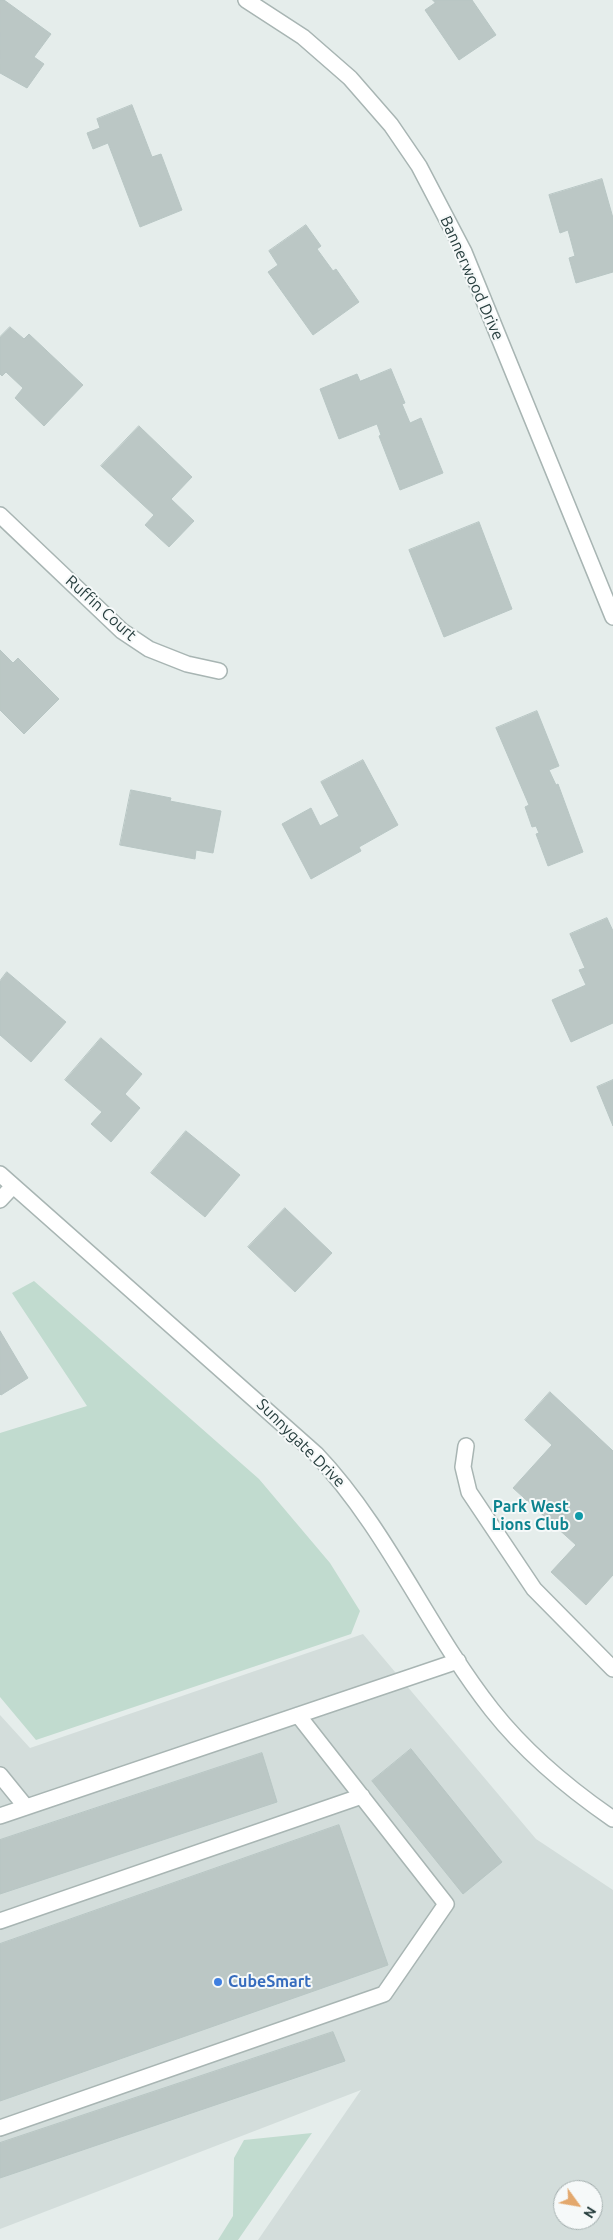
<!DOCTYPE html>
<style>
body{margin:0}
#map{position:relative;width:613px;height:2240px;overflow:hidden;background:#e5edeb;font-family:Ubuntu,sans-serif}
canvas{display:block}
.north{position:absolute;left:553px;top:2180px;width:50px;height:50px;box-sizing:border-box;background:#f6f9f9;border:1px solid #a3aeae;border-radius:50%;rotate:122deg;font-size:14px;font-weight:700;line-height:20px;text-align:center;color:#263d3d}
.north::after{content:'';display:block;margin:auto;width:18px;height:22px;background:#e3a86d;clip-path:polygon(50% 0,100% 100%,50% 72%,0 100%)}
</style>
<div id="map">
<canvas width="613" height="2240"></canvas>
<div class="north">N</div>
</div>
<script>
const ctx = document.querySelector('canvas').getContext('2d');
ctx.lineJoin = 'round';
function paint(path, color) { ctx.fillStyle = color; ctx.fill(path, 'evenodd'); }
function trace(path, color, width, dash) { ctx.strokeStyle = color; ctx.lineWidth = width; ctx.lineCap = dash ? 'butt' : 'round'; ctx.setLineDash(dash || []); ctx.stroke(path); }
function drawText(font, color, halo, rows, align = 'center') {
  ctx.font = font + ' Ubuntu,sans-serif'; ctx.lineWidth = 4; ctx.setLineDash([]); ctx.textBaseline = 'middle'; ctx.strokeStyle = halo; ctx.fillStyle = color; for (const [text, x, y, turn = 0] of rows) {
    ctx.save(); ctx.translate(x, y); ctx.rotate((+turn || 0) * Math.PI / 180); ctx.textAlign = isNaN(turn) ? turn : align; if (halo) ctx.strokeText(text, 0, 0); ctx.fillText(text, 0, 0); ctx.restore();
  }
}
paint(new Path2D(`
 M363,1634L536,1839L613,1890V2240H258L361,2090L0,2229V1715L30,1748ZM563,2190H593V2220H563Z`), '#d3dddb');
paint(new Path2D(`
 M34,1281L259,1479L330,1563L360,1611L351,1634L36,1740L0,1697V1433L87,1406L12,1293Z
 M312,2133L238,2240H218L233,2216L234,2158L244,2140Z`), '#c1dbcf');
const building = new Path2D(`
 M0,0H4L51,34L34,57L44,64L27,88L0,73Z
 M433,0H472L496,35L459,60L425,10L435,3Z
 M132,105L152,157L161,154L182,210L140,227L108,143L93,149L87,133L100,128L97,119Z
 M602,179L613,218V272L576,283L569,258L575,256L568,230L560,233L549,195Z
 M306,225L321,246L317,249L333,271L336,269L359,302L313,335L268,272L278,265L269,251Z
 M10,327L24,339L29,334L83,385L44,426L15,398L23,388L6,372L2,376L0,374V337Z
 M391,369L405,403L402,404L410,423L421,418L443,473L400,490L379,436L381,435L377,424L339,439L320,389L357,374L360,381Z
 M139,426L192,477L171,499L194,521L169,547L145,525L154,515L101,466Z
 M479,522L512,609L444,637L409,550Z
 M0,650L13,663L18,658L59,699L24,734L0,710Z
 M537,711L559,766L549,770L556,785L558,784L583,852L548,866L536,834L539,833L536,826L532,827L525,807L529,805L496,728Z
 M363,760L398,825L359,847L361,851L311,879L282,824L311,808L320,826L339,816L321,782Z
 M131,790L171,798L170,801L221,811L213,853L196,850L195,859L120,845Z
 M607,918L613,931V1023L571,1042L552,1000L586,985L579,970L585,968L570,934Z
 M7,972L66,1022L31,1062L0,1035V981Z
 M101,1038L142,1074L125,1094L140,1108L111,1142L91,1124L102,1112L65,1080Z
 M613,1080V1126L597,1087Z
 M186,1131L240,1175L205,1217L151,1173Z
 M285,1208L332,1253L295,1292L248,1247Z
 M0,1331L28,1378L1,1395L0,1394Z
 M550,1392L613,1451V1575L586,1605L551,1572L576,1545L513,1488L552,1445L525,1420Z
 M411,1749L502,1862L463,1894L372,1781Z
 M262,1753L277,1802L0,1894V1840Z
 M339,1825L388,1965L0,2101V1944Z
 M333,2032L345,2061L0,2178V2143Z`);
paint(building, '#bbc7c5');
trace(building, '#b8c6c4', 1);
const minor = new Path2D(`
 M246,0L303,37L350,78L391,125L419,166L464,252L613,617
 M0,515L122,631L149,649L187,664L219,671
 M0,1174L316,1454C388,1530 428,1629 492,1710C526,1753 568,1788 613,1819
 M0,1200L13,1186
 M466,1446L463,1467L469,1492L534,1589L613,1669
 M0,1775L26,1807
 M0,1816L458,1661
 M0,1921L362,1796
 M0,2128L384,1994L446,1904L298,1715`);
trace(minor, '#a8b5b3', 18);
trace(minor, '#fff', 15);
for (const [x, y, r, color] of [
 [579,1516,5,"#0f9aa8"],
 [218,1982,5,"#3f7fe0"]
]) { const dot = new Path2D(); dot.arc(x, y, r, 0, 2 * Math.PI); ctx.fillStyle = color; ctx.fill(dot); trace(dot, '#f6f9f9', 2); }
drawText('16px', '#263d3d', '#f6f9f9', [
 ["Bannerwood Drive",472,278,66],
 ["Ruffin Court",101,608,42],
 ["Sunnygate Drive",301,1443,45]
]);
drawText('bold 16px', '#0d838f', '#f6f9f9', [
 ["Park West",569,1507],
 ["Lions Club",569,1525]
], 'right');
drawText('bold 16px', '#366cbe', '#f6f9f9', [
 ["CubeSmart",228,1982]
], 'left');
</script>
